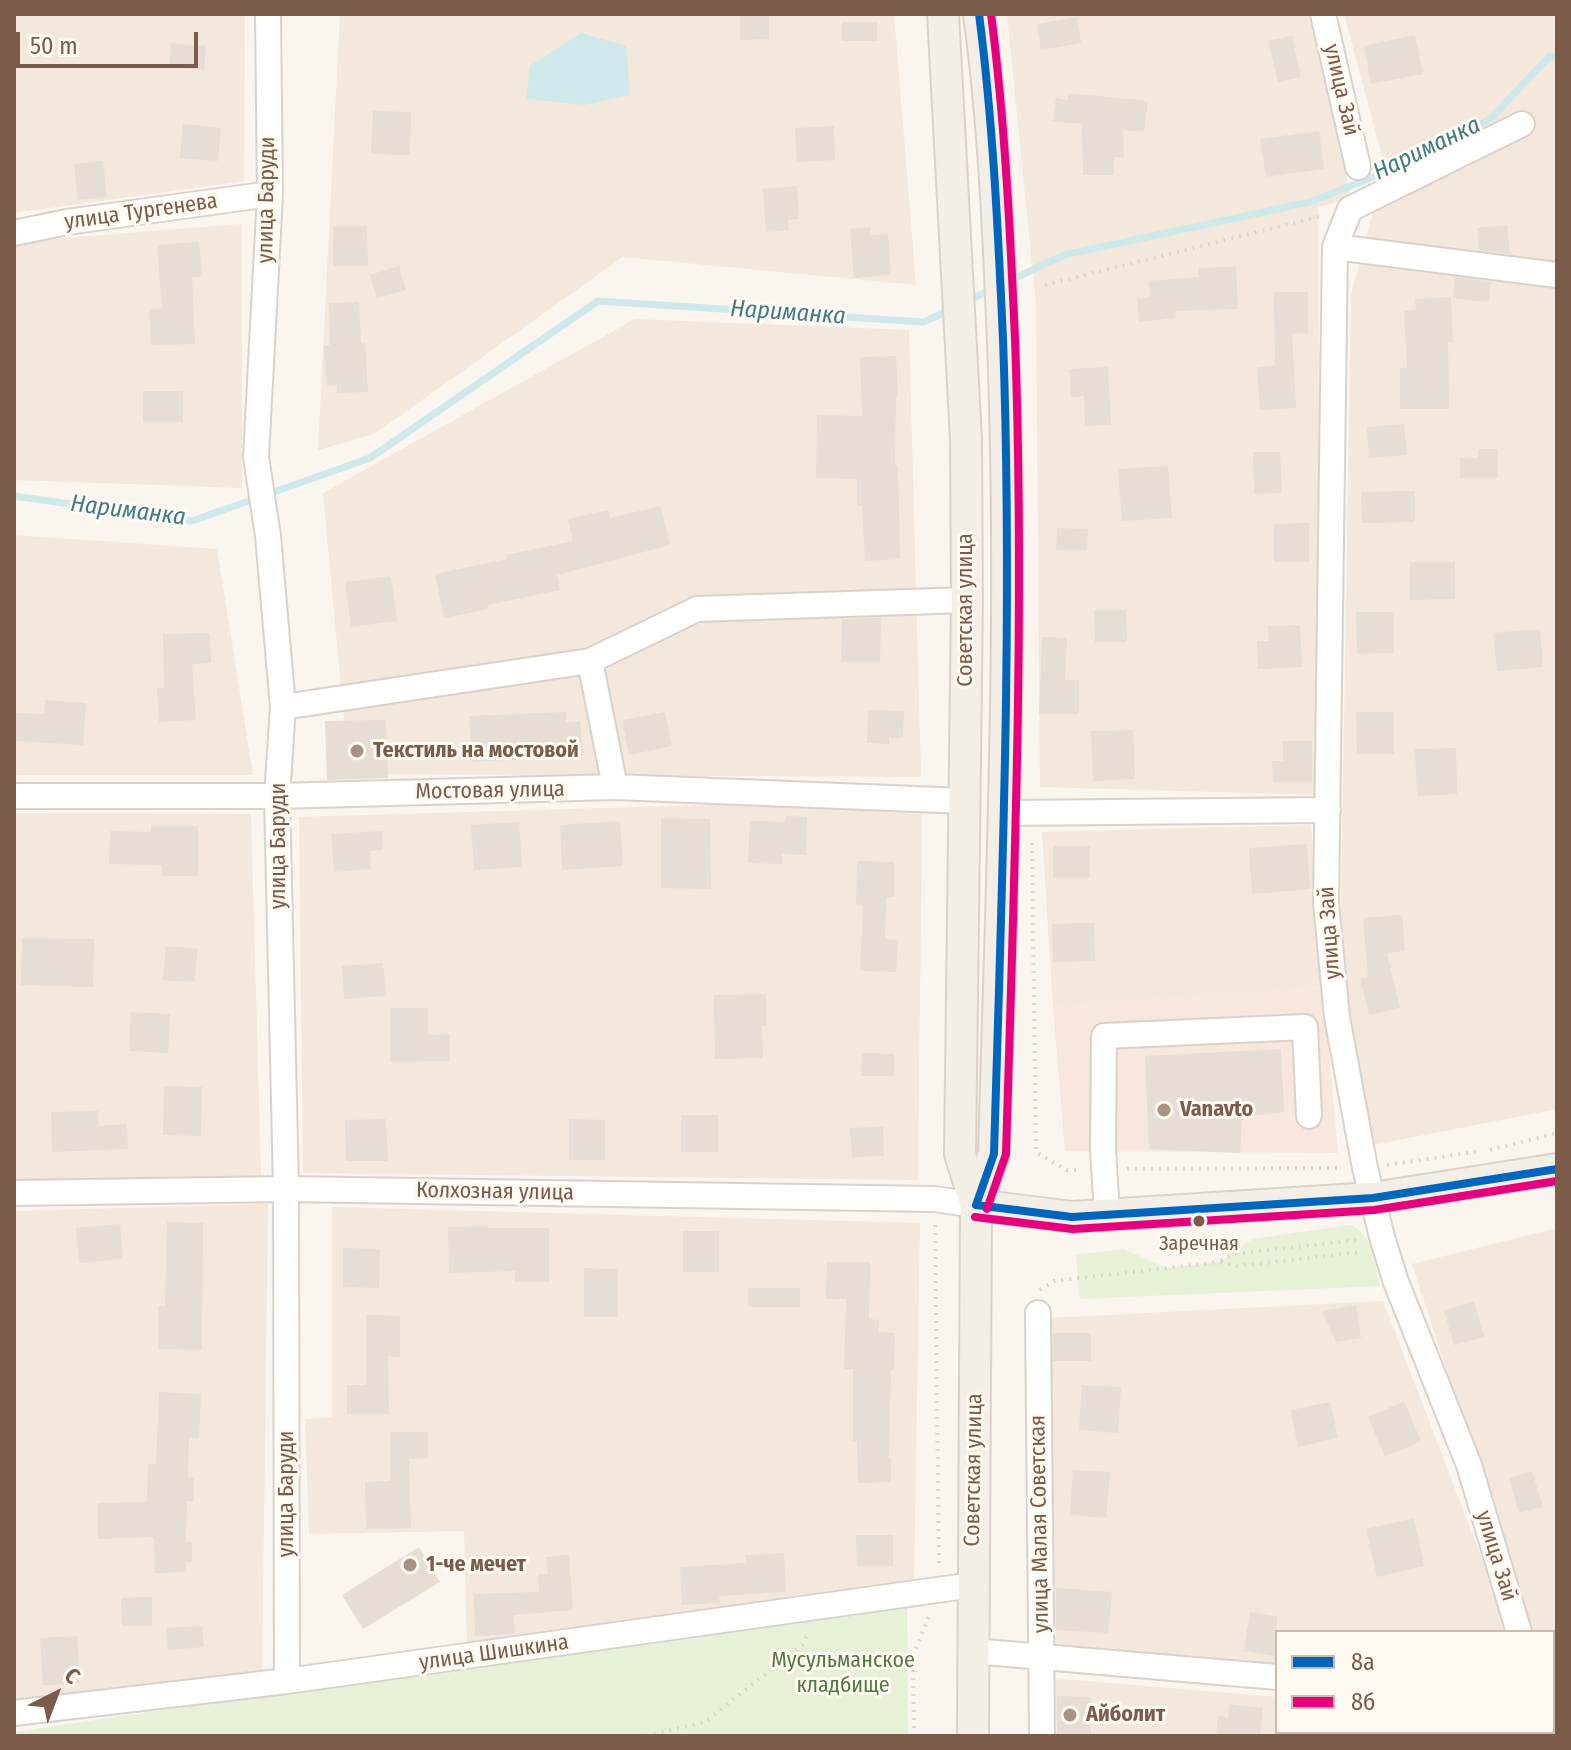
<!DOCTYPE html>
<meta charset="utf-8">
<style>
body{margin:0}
#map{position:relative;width:1571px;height:1750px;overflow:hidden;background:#faf5ee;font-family:"Fira Sans Condensed",sans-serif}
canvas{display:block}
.frame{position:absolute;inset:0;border:16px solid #7b5c4a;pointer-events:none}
.legend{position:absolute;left:1275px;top:1630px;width:280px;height:104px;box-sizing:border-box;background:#fffaf1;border:2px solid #cabbae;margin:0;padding:10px 14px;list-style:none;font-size:24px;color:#7b5c4a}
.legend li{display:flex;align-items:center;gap:16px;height:40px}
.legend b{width:40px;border:2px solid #cabbae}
.north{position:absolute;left:16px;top:1654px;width:80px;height:80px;-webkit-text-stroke:6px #fffaf1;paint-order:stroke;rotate:42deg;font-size:22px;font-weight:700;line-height:32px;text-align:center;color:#7b5c4a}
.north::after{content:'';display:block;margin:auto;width:28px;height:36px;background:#7b5c4a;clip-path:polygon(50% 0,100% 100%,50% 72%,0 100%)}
.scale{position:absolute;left:16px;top:32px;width:182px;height:36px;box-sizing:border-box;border:4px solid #7b5c4a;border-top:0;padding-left:10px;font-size:24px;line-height:28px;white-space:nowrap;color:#7b5c4a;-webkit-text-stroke:6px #fffaf1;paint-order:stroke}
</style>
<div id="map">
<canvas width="1571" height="1750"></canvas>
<div class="frame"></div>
<ul class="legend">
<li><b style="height:10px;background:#0065bd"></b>8а</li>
<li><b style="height:10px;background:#e5007d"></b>8б</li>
</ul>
<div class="north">С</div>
<div class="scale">50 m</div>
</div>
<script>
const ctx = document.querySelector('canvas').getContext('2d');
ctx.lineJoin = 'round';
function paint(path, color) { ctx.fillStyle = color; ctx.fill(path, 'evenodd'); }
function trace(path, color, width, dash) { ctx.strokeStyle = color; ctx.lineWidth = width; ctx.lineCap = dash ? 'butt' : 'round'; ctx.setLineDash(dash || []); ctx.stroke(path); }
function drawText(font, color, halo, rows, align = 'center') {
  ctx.font = font + ' "Fira Sans Condensed",sans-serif'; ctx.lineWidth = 6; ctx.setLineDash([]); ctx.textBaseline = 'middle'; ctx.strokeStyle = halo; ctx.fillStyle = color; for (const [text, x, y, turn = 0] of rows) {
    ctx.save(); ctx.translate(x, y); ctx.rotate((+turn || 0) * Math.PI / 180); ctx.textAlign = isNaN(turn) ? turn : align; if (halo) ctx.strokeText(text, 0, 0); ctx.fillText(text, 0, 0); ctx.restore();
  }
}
paint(new Path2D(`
 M14,14H245L244,181L14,213Z
 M340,14H894L916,285L623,257L374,434L318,450Z
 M1007,14H1311L1351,198L1318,207L1321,795L1040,787L1036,304Z
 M1344,14H1557V1109L1368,1146L1340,968L1351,295L1385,167Z
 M242,224V488L14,480V242Z
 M635,319L909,330L921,777L349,774L323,493Z
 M14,535L217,549L253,775H14Z
 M739,804L922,814L918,1180L303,1173L299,817Z
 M14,813L251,814L261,1177L14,1181Z
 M1311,825L1323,987L1053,1007L1042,832Z
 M268,1204L262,1676L14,1699V1211Z
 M332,1207L920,1223L914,1584L467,1645L464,1531L309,1534L305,1419L332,1417Z
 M1557,1228V1736L1553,1727V1632H1532L1412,1264Z
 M1383,1301L1505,1619V1632H1277V1665L1044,1651L1048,1318Z
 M1050,1678L1277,1697V1732H1528V1736H1051Z`), '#f3e8db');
paint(new Path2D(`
 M1323,987L1338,1153L1065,1151L1053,1007Z`), '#f7e7df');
paint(new Path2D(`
 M1350,1225C1372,1232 1375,1266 1380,1286L1080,1299L1076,1255L1124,1249L1167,1268L1219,1262L1252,1239Z
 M907,1600L908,1736H14V1732Z`), '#e6f1d8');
paint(new Path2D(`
 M581,33L626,46L630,95L584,105L526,99L530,66Z`), '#cfe8ea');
trace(new Path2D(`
 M1009,281L1064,255L1310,202L1401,166L1454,142L1492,117L1550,56L1557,58
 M966,302L994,288
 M14,496L192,521L370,458L598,301L924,322L951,309`), '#cfe8ea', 7);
paint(new Path2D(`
 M740,14H769V39L740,40Z
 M1077,17L1081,43L1041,50L1037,24Z
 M842,22H877V41H842Z
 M1415,35L1423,74L1371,84L1364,46Z
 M1292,36L1301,77L1278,82L1268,41Z
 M171,43L206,46L204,70L170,67Z
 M1068,93L1148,101L1144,132L1123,130L1124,157H1114V175H1083L1082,124L1053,121L1056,98L1068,100Z
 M373,111L411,112L410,155L371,154Z
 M183,124L221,128L218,161L180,158Z
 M834,126L835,160L797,162L795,128Z
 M1319,131L1324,169L1266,177L1260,139Z
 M103,161L107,197L78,200L74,164Z
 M797,186L799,219L788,220L789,230L766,232L763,189Z
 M1507,225L1510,254L1479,250L1477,228Z
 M333,226H367L368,266H333Z
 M870,227L871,235L888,234L891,275L854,278L850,229Z
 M199,242L202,276L192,277L195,344L151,345L149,309L162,308L157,245Z
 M399,266L406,290L377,298L370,275Z
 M1236,267L1238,309L1175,311L1176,318L1139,322L1137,299L1150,297L1149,281L1199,277V268Z
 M1455,277L1491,282L1489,302L1453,298Z
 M1274,292H1308V333L1292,334L1296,408L1260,410L1257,367L1275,366Z
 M1451,297L1453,342H1448L1449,409H1400V368H1407L1404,311L1416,310L1415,299Z
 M359,302L361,343H365L368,392L337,393V385L327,386L324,345H330L329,303Z
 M896,356L898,397H896L895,465H898L900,559L865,561L862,506H857V479L816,478L817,415L862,416L860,357Z
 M1108,367L1111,425L1085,426L1084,396L1071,397L1069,369Z
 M143,391H183V422H143Z
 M1404,424L1407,455L1369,458L1367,427Z
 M1478,449H1498V478H1460V458H1478Z
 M1253,452H1280L1282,493L1254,494Z
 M1168,466L1172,518L1122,521L1118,469Z
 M1415,491V522L1362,523L1361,492Z
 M661,506L670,545L557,575L560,590L488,605L489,609L444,618L435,574L507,559L506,555L573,541L568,519L608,510L610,518Z
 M1309,523V562H1274V524Z
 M1057,528L1088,529L1087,550H1056Z
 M1410,562H1455V599L1410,600Z
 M391,576L397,621L351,627L345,582Z
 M1094,610H1126L1127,642H1095Z
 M1356,612H1394V653L1357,654Z
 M881,618L880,662H841L842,619Z
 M1300,625L1302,667L1258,669L1257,641H1269L1268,626Z
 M1540,629L1543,667L1497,671L1493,633Z
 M210,633L211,663L192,664L196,720L159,722L157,688H164L163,634Z
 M1042,637L1067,638L1065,680H1079V714H1039Z
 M45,700L86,703L83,745L14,741V713L44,714Z
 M868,710L904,711L903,738H889V744L867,743Z
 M566,712V722L580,721L583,756L472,762L469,716Z
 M665,712L672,746L629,755L622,720Z
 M1356,712H1394V754H1357Z
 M386,720L388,778L327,780L325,721Z
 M1133,730L1135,779L1093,781L1091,731Z
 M1283,741H1312V782H1273L1272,761H1283Z
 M1456,748L1457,794L1417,796L1415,749Z
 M786,816L807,817L806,855L782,854V864L748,863L750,821L785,822Z
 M661,818L710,819L711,889L661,888Z
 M620,821L623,866L562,870L560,825Z
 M519,822L522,867L474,870L471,825Z
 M151,826H198V876H162V865L109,864L110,831L151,832Z
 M382,831L383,850L370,851L371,869L334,872L331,834Z
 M1307,844L1310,889L1252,894L1249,848Z
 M1053,846H1090V878H1053Z
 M857,861L894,862V897H886L885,939L898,940L896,972L860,971L863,905L856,904Z
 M1402,915L1405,951L1387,953L1400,1008L1369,1015L1360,979L1368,977L1363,918Z
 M1094,923L1095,961L1053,962L1052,924Z
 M22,938L94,939L93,987L21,985Z
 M166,946L198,949L194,982L163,980Z
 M383,963L386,996L344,999L342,966Z
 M766,994V1026H762L763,1058L715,1059L714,995Z
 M390,1008H428V1035L450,1034V1061L390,1062Z
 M131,1012L170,1014L168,1053L129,1051Z
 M1281,1049L1284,1112L1242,1117L1240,1153L1149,1149L1145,1056Z
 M862,1053L894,1054V1076H861Z
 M164,1086L202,1087L201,1136L163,1135Z
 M98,1111L99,1126L127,1124L128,1149L52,1152L51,1112Z
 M681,1115H718V1152H681Z
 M386,1119L388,1161H346L345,1120Z
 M569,1119L605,1120V1160H569Z
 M883,1127L884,1156L852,1157L850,1128Z
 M167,1222L203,1223L202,1350L158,1349V1306H165Z
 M120,1224L123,1259L79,1263L76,1228Z
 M487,1226V1228H549V1282H515V1271L449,1273L448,1227Z
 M683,1231H719V1272H683Z
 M343,1248L380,1249L379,1288L343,1287Z
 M827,1262H870L869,1319L879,1320V1332L895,1333L894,1370H891L889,1458H891V1482L858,1483L857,1441H853V1369H844L846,1299H826Z
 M584,1268L618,1269V1317H584Z
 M748,1288H800V1307H748Z
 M1474,1302L1484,1337L1454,1345L1444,1310Z
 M1356,1305L1361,1338L1336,1342L1322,1311Z
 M366,1315L400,1316V1357L388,1356L389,1414H347V1385H366Z
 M1053,1333H1091V1361H1053Z
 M1082,1385L1121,1387L1118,1433L1079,1430Z
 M159,1392L201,1394L199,1438H189L188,1477H194V1501H187L186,1542H192V1562H186V1572L155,1573L154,1537L98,1539V1503L147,1502L148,1464H156Z
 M1404,1401L1421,1441L1385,1457L1368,1417Z
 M1330,1402L1338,1438L1298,1447L1291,1410Z
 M390,1432H428V1458L409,1459L411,1528L366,1529L365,1482L390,1481Z
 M1073,1470L1110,1472L1106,1518L1070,1515Z
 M1532,1471L1543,1507L1519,1513L1509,1478Z
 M1414,1518L1424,1566L1377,1577L1366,1529Z
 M856,1535H893V1566H857Z
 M419,1547L440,1582L363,1629L342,1595Z
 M784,1553L786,1592L719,1596L720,1603L682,1605L680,1567L746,1563L745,1555Z
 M569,1555L573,1610L514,1615L515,1634L475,1636L474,1594L539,1592L538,1574H548L546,1557Z
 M1056,1588L1112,1592L1108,1633L1056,1630Z
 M152,1597V1626H122L121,1598Z
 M1250,1612L1277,1616V1656L1244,1651Z
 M202,1626L204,1647L168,1650L166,1628Z
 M77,1636L80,1683L43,1685L40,1638Z
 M1057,1696L1091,1697V1734H1057Z
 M1230,1704L1263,1708L1260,1736H1216L1218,1716L1228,1717Z`), '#e6ddd5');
const minor = new Path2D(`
 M268,14L270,194L256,457L268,536L283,707L277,796L286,1189L287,1681
 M1323,14L1358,167
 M14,233L67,222L270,194
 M1335,247L1557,275
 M590,661L615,787
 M283,707L590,661L697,609L967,600
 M14,796H277L615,787L965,801
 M1004,813L1328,810
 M14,1193L286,1189L934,1199L976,1205
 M1107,1214L1103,1150L1104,1036L1305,1027L1309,1116
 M1038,1313L1042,1736
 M1519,1632L1469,1465L1396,1282L1382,1237L1365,1168L1337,1017L1326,903L1335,247L1350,209L1522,124
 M973,1651L1277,1677
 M14,1713L287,1681L973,1585
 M1547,1732L1548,1736`);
const major = new Path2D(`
 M943,14L966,440L967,600L960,1154L976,1205L973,1736
 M976,1205L994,1154C1002,869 1015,582 1001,297C997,202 992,108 979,14
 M976,1205L1072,1217L1373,1198L1557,1169`);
trace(minor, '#d9d2cc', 28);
trace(major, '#dbd1ca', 34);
trace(new Path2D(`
 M1045,285L1322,216
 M1032,843L1036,1152L1066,1170H1082
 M1490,1150L1557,1133
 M1387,1165L1481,1151
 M1127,1169L1342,1168
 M935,1225L939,1567
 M1221,1261L1233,1254L1358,1240
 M1040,1290L1054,1281L1219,1262L1238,1266L1362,1252
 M646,1736L705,1722L803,1644L808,1633
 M914,1736L913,1655L930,1614`), '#dcd4ce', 4, [2, 6]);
trace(minor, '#fefefc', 24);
trace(major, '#f4efe6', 30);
trace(new Path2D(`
 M976,1205L994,1154C1002,882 1013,611 1003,339C998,230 993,122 979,14
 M976,1205L1072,1217L1373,1198L1557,1169`), '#0065bd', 8);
trace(new Path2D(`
 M987,1209L1006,1154C1014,883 1025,611 1015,339C1010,230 1005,122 991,14
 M975,1217L1073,1229L1374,1210L1557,1181`), '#e5007d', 8);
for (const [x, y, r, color] of [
 [357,751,8,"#a79283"],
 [1164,1110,8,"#a79283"],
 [1199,1221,7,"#7b5c4a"],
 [410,1565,8,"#a79283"],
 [1070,1715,8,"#a79283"]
]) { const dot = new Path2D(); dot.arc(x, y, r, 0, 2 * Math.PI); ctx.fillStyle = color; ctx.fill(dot); trace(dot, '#fffaf1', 3); }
drawText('20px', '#7b5c4a', '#fffaf1', [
 ["Заречная",1199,1244]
]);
drawText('22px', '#7b5c4a', '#fffaf1', [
 ["улица Зай",1341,90,77],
 ["улица Баруди",267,200,-89],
 ["улица Тургенева",141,212,-8],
 ["Советская улица",966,610,-90],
 ["Мостовая улица",490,791,-1],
 ["улица Баруди",279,846,-90],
 ["улица Зай",1330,933,-94],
 ["Колхозная улица",495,1192,1],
 ["Советская улица",974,1470,-89],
 ["улица Баруди",287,1494,-90],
 ["улица Малая Советская",1040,1524,-91],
 ["улица Зай",1496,1556,73],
 ["улица Шишкина",494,1653,-8]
]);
drawText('bold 22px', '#7b5c4a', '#fffaf1', [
 ["Текстиль на мостовой",373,751],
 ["Vanavto",1180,1110],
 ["1-че мечет",426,1565],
 ["Айболит",1086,1715]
], 'left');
drawText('22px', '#507b3f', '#fffaf1', [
 ["Мусульманское",843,1661],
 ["кладбище",843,1686]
]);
drawText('italic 24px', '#3f7b87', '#fffaf1', [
 ["Нариманка",1427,149,-26],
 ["Нариманка",788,313,4],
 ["Нариманка",128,511,7]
]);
</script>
